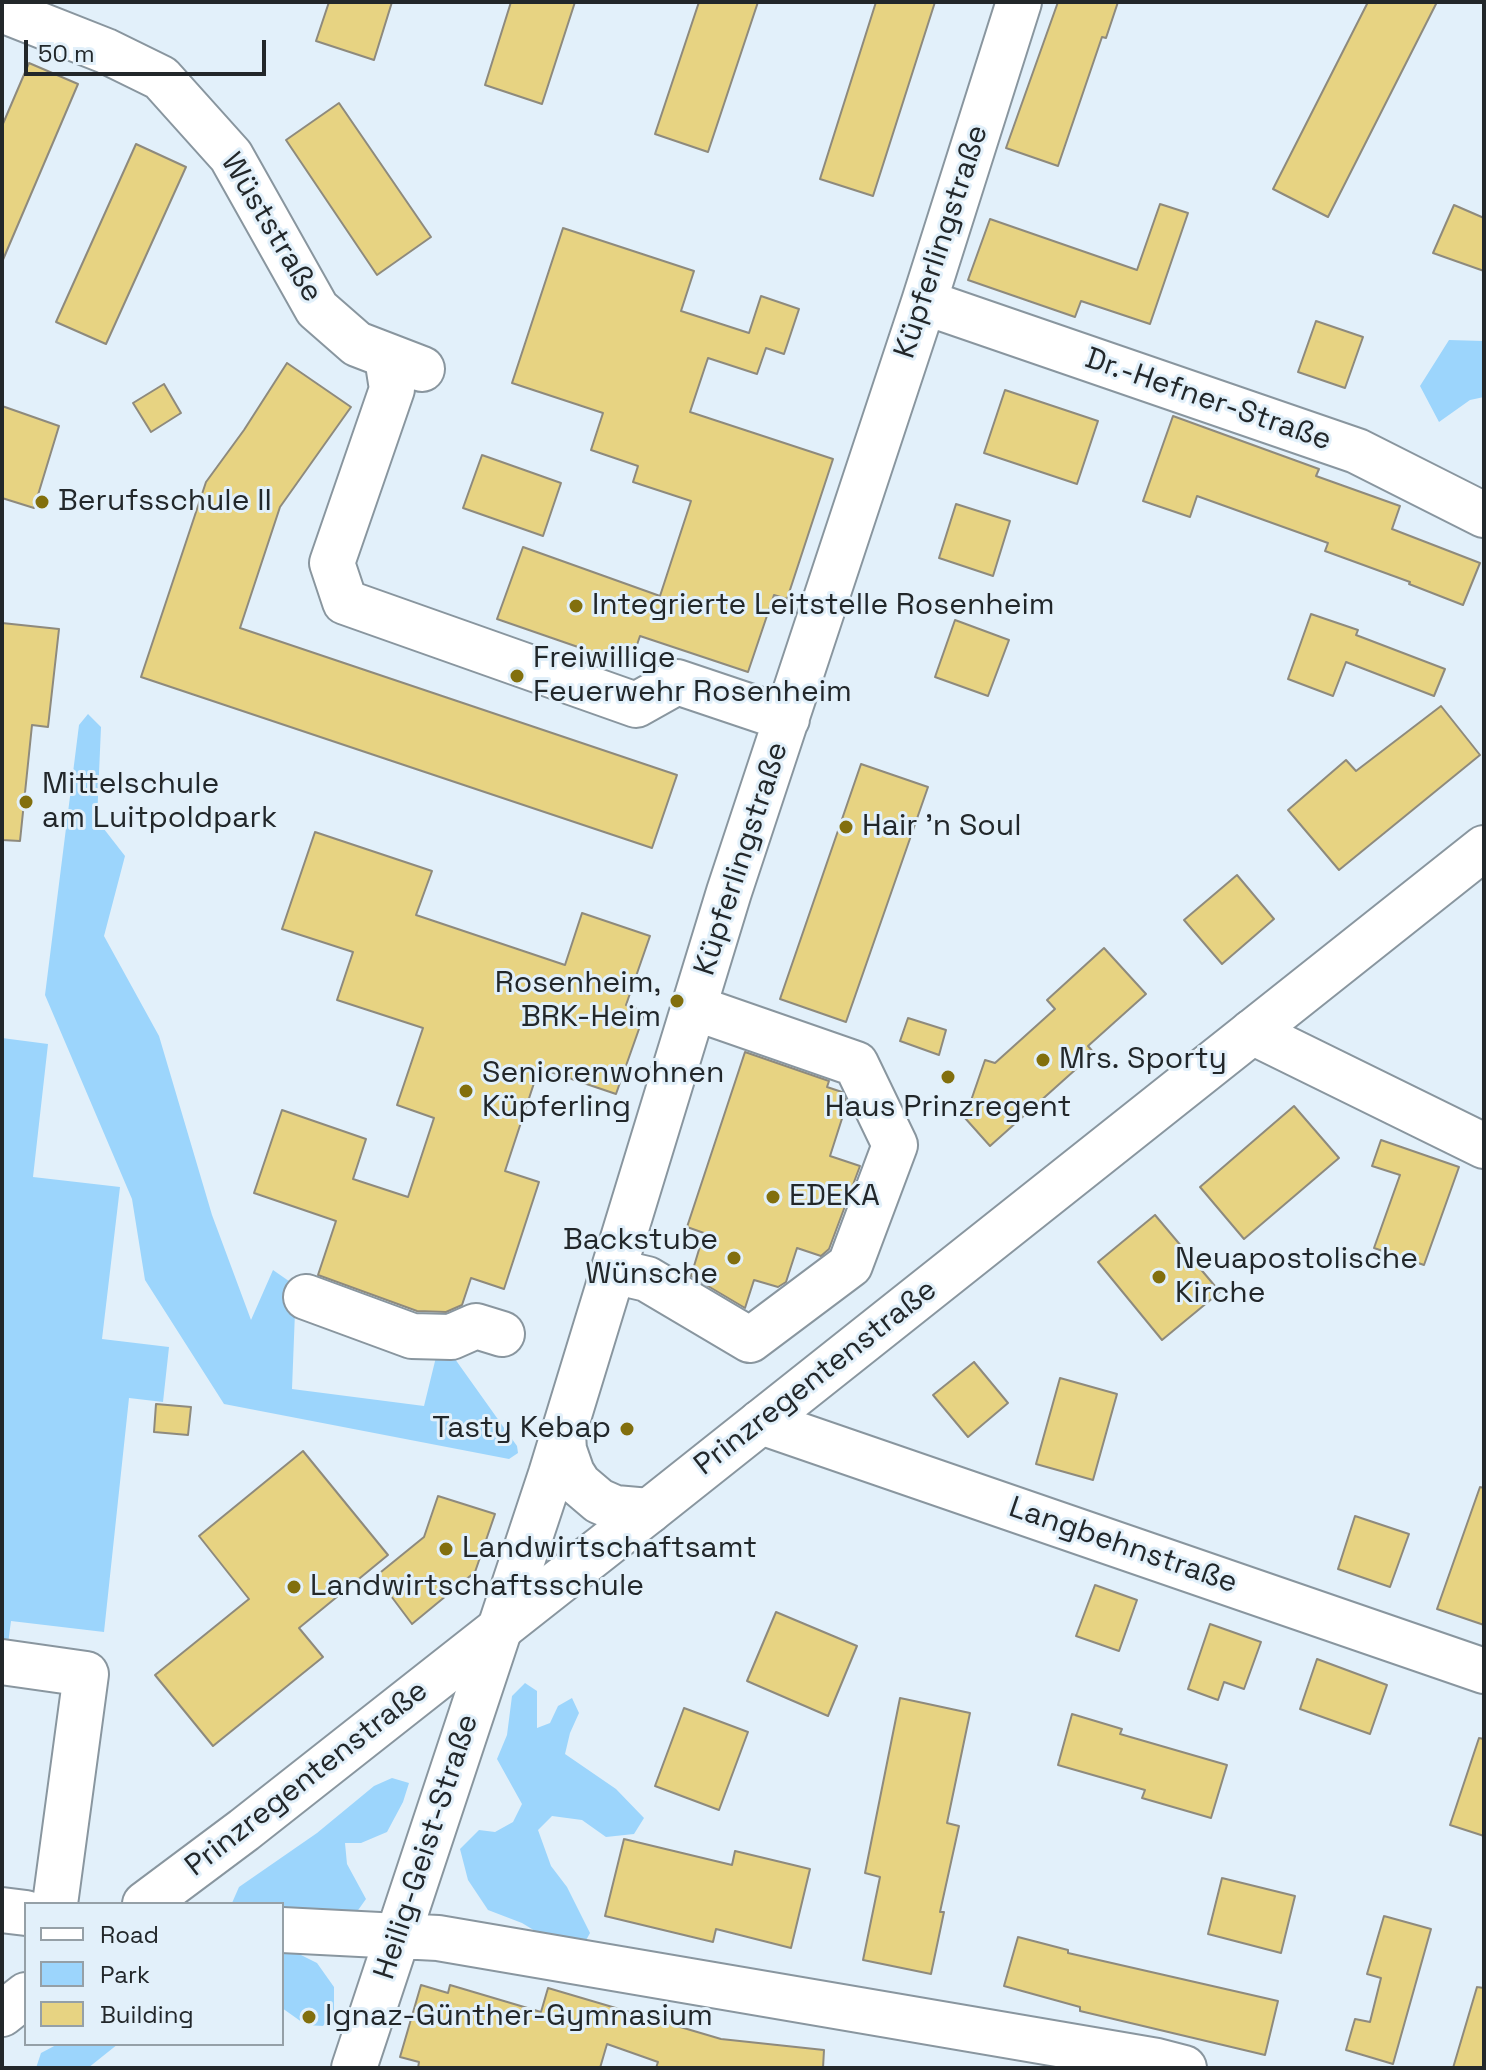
<!DOCTYPE html>
<html>
<head>
<meta charset="utf-8">
<style>
  body { margin:0 }
  #map { position:relative; width:1486px; height:2070px; overflow:hidden; background:#e2f0fa; font-family:"Space Grotesk",sans-serif }
  canvas { display:block }
  .frame { position:absolute; inset:0; border:4px solid #22272a; pointer-events:none }
  .legend { position:absolute; left:24px; top:1902px; width:260px; height:144px; box-sizing:border-box; background:#e2f0fa; border:2px solid #95a0a7; margin:0; padding:10px 14px; list-style:none; font-size:24px; color:#22272a }
  .legend li { display:flex; align-items:center; gap:16px; height:40px }
  .legend b { width:40px; border:2px solid #95a0a7 }
  .scale { position:absolute; left:24px; top:40px; width:242px; height:36px; box-sizing:border-box; border:4px solid #22272a; border-top:0; padding-left:10px; font-size:24px; line-height:28px; white-space:nowrap; color:#22272a; -webkit-text-stroke:6px #e2f0fa; paint-order:stroke }
</style>
</head>
<body>
<div id="map">
<canvas width="1486" height="2070"></canvas>
<div class="frame"></div>
<ul class="legend">
<li><b style="height:10px;background:#fff"></b>Road</li>
<li><b style="height:22px;background:#9cd5fc"></b>Park</li>
<li><b style="height:22px;background:#e7d382"></b>Building</li>
</ul>
<div class="scale">50 m</div>
</div>
<script>
const context = document.querySelector('canvas').getContext('2d');
context.lineJoin = 'round';
function fillPath(path, color) { context.fillStyle = color; context.fill(path, 'evenodd'); }
const poly = rows => new Path2D(rows.map(r => 'M' + r).join(''));
function trace(path, color, width, dash) { context.strokeStyle = color; context.lineWidth = width; context.lineCap = dash ? 'butt' : 'round'; context.setLineDash(dash || []); context.stroke(path); }
function write(font, color, halo, rows, align = 'center') {
  context.font = font + ' "Space Grotesk",sans-serif'; context.lineWidth = 6; context.setLineDash([]); context.textBaseline = 'middle'; context.strokeStyle = halo; context.fillStyle = color; for (const [text, x, y, turn = 0] of rows) {
    context.save(); context.translate(x, y); context.rotate((+turn || 0) * Math.PI / 180); context.textAlign = isNaN(turn) ? turn : align; if (halo) context.strokeText(text, 0, 0); context.fillText(text, 0, 0); context.restore();
  }
}
fillPath(poly([
  [1449,340,1484,341,1484,397,1470,400,1439,422,1420,386],
  [88,714,101,727,97,820,125,856,104,936,159,1036,212,1215,251,1320,273,1270,296,1286,292,1389,424,1406,438,1349,455,1359,517,1446,518,1453,509,1459,224,1404,145,1280,132,1199,45,995,79,725],
  [2,1038,48,1044,33,1177,120,1187,102,1339,169,1347,163,1402,129,1398,104,1632,11,1621,6,1659,2,1659],
  [525,1683,537,1691,537,1728,550,1723,558,1706,572,1698,579,1713,570,1733,565,1754,616,1789,644,1818,634,1834,606,1837,582,1820,552,1816,538,1830,551,1866,567,1887,590,1933,584,1944,560,1946,522,1923,488,1910,468,1880,460,1849,479,1830,495,1832,513,1822,522,1804,497,1759,507,1735,512,1696],
  [392,1778,409,1783,403,1802,387,1832,361,1843,345,1843,347,1864,366,1899,356,1913,282,1909,282,1904,232,1903,239,1887,317,1833,374,1786],
  [289,1949,317,1963,334,1987,334,2011,323,2026,306,2025,282,2008,282,1950],
  [58,2044,118,2044,88,2068,36,2068,41,2053]
]), '#9cd5fc');
const building = poly([
  [329,2,392,2,374,60,316,41,329,2],
  [511,2,575,2,542,104,485,85,511,2],
  [699,2,758,2,708,152,655,134,699,2],
  [876,2,935,2,873,196,820,179,876,2],
  [1058,2,1118,2,1106,38,1102,37,1058,166,1006,148,1058,2],
  [1368,2,1437,2,1328,217,1273,189,1368,2],
  [29,63,78,84,2,262,2,126,29,63],
  [339,103,431,237,377,275,286,140,339,103],
  [136,144,186,167,106,344,56,322,136,144],
  [1160,204,1188,213,1150,324,1081,301,1075,317,968,280,990,219,1137,270,1160,204],
  [1454,205,1484,218,1484,271,1433,253,1454,205],
  [563,228,694,271,681,311,749,333,761,296,799,309,784,354,766,348,757,374,708,358,690,412,833,459,787,599,774,595,748,672,640,636,630,665,497,619,523,547,660,596,691,501,633,482,638,466,591,450,603,413,512,383,563,228],
  [1316,321,1363,337,1345,388,1298,372,1316,321],
  [287,363,351,407,280,507,240,628,677,775,652,848,141,677,206,482,244,430,287,363],
  [164,384,181,413,151,432,133,403,164,384],
  [1005,390,1098,421,1077,484,984,453,1005,390],
  [2,406,59,426,34,508,2,498,2,406],
  [1173,416,1319,469,1316,476,1400,506,1392,529,1480,563,1463,605,1409,584,1410,582,1325,551,1328,543,1197,496,1190,517,1143,501,1173,416],
  [482,455,561,483,543,536,463,508,482,455],
  [956,504,1010,521,993,576,939,558,956,504],
  [1311,614,1358,630,1356,635,1445,669,1434,696,1346,662,1333,696,1288,679,1311,614],
  [955,620,1009,640,988,696,935,677,955,620],
  [2,623,59,629,48,727,32,725,20,841,2,840,2,623],
  [1441,706,1480,755,1339,870,1288,810,1346,760,1356,771,1441,706],
  [861,764,928,787,846,1022,780,999,861,764],
  [315,832,432,871,416,915,565,965,582,913,650,936,626,1005,645,1012,616,1094,539,1068,505,1171,539,1182,504,1289,471,1278,462,1305,446,1312,417,1311,318,1275,336,1221,254,1193,282,1110,366,1139,353,1179,408,1197,434,1118,397,1105,423,1028,337,1000,353,952,282,929,315,832],
  [1237,875,1274,919,1222,964,1184,920,1237,875],
  [1104,948,1146,994,1088,1046,1094,1053,990,1146,965,1118,985,1060,995,1063,1055,1009,1047,1000,1104,948],
  [908,1018,946,1030,939,1055,900,1041,908,1018],
  [745,1052,829,1081,827,1087,842,1092,847,1103,830,1156,860,1166,829,1249,821,1256,797,1248,786,1282,778,1287,754,1280,745,1308,691,1276,704,1233,687,1227,745,1052],
  [1294,1106,1339,1158,1244,1239,1200,1187,1294,1106],
  [1381,1140,1459,1167,1424,1265,1374,1248,1400,1175,1372,1166,1381,1140],
  [1155,1215,1220,1292,1162,1340,1098,1262,1155,1215],
  [974,1362,1008,1403,968,1437,933,1395,974,1362],
  [1060,1378,1117,1394,1093,1480,1036,1464,1060,1378],
  [156,1404,191,1407,188,1435,154,1432,156,1404],
  [303,1451,388,1555,299,1628,323,1657,213,1746,155,1675,249,1599,199,1536,303,1451],
  [1480,1487,1484,1488,1484,1625,1437,1609,1480,1487],
  [438,1496,495,1514,475,1572,412,1624,376,1576,424,1537,438,1496],
  [1355,1516,1409,1534,1390,1587,1338,1569,1355,1516],
  [1095,1585,1137,1600,1119,1651,1076,1636,1095,1585],
  [776,1612,857,1646,828,1716,747,1681,776,1612],
  [1210,1624,1261,1642,1244,1689,1224,1682,1218,1700,1188,1689,1210,1624],
  [1317,1659,1387,1685,1370,1734,1300,1709,1317,1659],
  [900,1698,970,1713,947,1823,959,1826,940,1912,944,1912,931,1974,863,1960,880,1877,865,1873,900,1698],
  [684,1708,748,1732,719,1810,655,1786,684,1708],
  [1072,1714,1122,1729,1120,1734,1227,1765,1211,1818,1142,1798,1145,1790,1058,1765,1072,1714],
  [1479,1738,1484,1739,1484,1836,1450,1825,1479,1738],
  [624,1839,732,1865,735,1851,810,1869,791,1948,716,1929,713,1942,605,1916,624,1839],
  [1222,1878,1295,1896,1281,1953,1208,1934,1222,1878],
  [1384,1916,1431,1929,1393,2064,1346,2050,1355,2019,1370,2022,1381,1978,1367,1974,1384,1916],
  [1018,1937,1068,1950,1068,1953,1278,2001,1265,2055,1080,2011,1080,2007,1004,1986,1018,1937],
  [421,1985,448,1993,450,1985,541,2012,548,1988,721,2039,824,2050,823,2068,656,2068,658,2062,607,2044,600,2068,418,2068,419,2062,400,2057,421,1985],
  [1477,1987,1484,1988,1484,2068,1453,2068,1477,1987]
]);
fillPath(building, '#e7d382');
trace(building, '#8e8a7d', 2);
const minor = poly([
  [2,10,106,51,161,78,231,156,317,309,357,344,422,369],
  [924,302,1357,451,1484,515],
  [387,357,392,389,332,563,345,602,636,705,677,682,787,719],
  [1252,1032,1484,1146],
  [613,1271,647,1279,750,1340,850,1265,895,1145,856,1064,695,1008],
  [306,1297,412,1336,451,1337,476,1326,502,1334],
  [761,1422,1484,1671],
  [563,1434,564,1450,572,1473,579,1484,599,1501,615,1508,649,1511],
  [2,1662,86,1674,55,1904],
  [2,1910,26,1913],
  [282,1930,438,1938,1157,2061,1184,2068],
  [354,2068,551,1474,729,892,924,302,1019,2]
]);
const major = poly([
  [145,1904,244,1830,649,1511,1484,848],
  [2,2014,26,1995]
]);
trace(minor, '#89969f', 48);
trace(major, '#89969f', 48);
trace(minor, '#fff', 44);
trace(major, '#fff', 44);
for (const [x, y, r, color] of [
  [42,502,8,"#826f0d"],
  [576,606,8,"#826f0d"],
  [517,676,8,"#826f0d"],
  [26,802,8,"#826f0d"],
  [846,827,8,"#826f0d"],
  [677,1001,8,"#826f0d"],
  [1043,1060,8,"#826f0d"],
  [948,1077,8,"#826f0d"],
  [466,1091,8,"#826f0d"],
  [773,1197,8,"#826f0d"],
  [734,1258,8,"#826f0d"],
  [1159,1277,8,"#826f0d"],
  [627,1429,8,"#826f0d"],
  [446,1549,8,"#826f0d"],
  [294,1587,8,"#826f0d"],
  [309,2017,8,"#826f0d"]
]) { const dot = new Path2D(); dot.arc(x, y, r, 0, 2 * Math.PI); context.fillStyle = color; context.fill(dot); trace(dot, '#e2f0fa', 3); }
write('30px', '#22272a', '#e2f0fa', [
  ["Wüststraße",271,228,59],
  ["Küpferlingstraße",942,242,-72],
  ["Dr.-Hefner-Straße",1208,400,19],
  ["Küpferlingstraße",742,859,-72],
  ["Prinzregentenstraße",816,1378,-38],
  ["Langbehnstraße",1123,1546,19],
  ["Prinzregentenstraße",307,1779,-38],
  ["Heilig-Geist-Straße",427,1847,-72]
]);
write('30px', '#22272a', '#e2f0fa', [
  ["Berufsschule II",58,502],
  ["Integrierte Leitstelle Rosenheim",592,606],
  ["Freiwillige",533,659],
  ["Feuerwehr Rosenheim",533,693],
  ["Mittelschule",42,785],
  ["am Luitpoldpark",42,819],
  ["Hair 'n Soul",862,827],
  ["Rosenheim,",661,984,"right"],
  ["BRK-Heim",661,1018,"right"],
  ["Mrs. Sporty",1059,1060],
  ["Seniorenwohnen",482,1074],
  ["Küpferling",482,1108],
  ["Haus Prinzregent",948,1108,"center"],
  ["EDEKA",789,1197],
  ["Backstube",718,1241,"right"],
  ["Wünsche",718,1275,"right"],
  ["Neuapostolische",1175,1260],
  ["Kirche",1175,1294],
  ["Tasty Kebap",611,1429,"right"],
  ["Landwirtschaftsamt",462,1549],
  ["Landwirtschaftsschule",310,1587],
  ["Ignaz-Günther-Gymnasium",325,2017]
], 'left');
</script>
</body>
</html>
